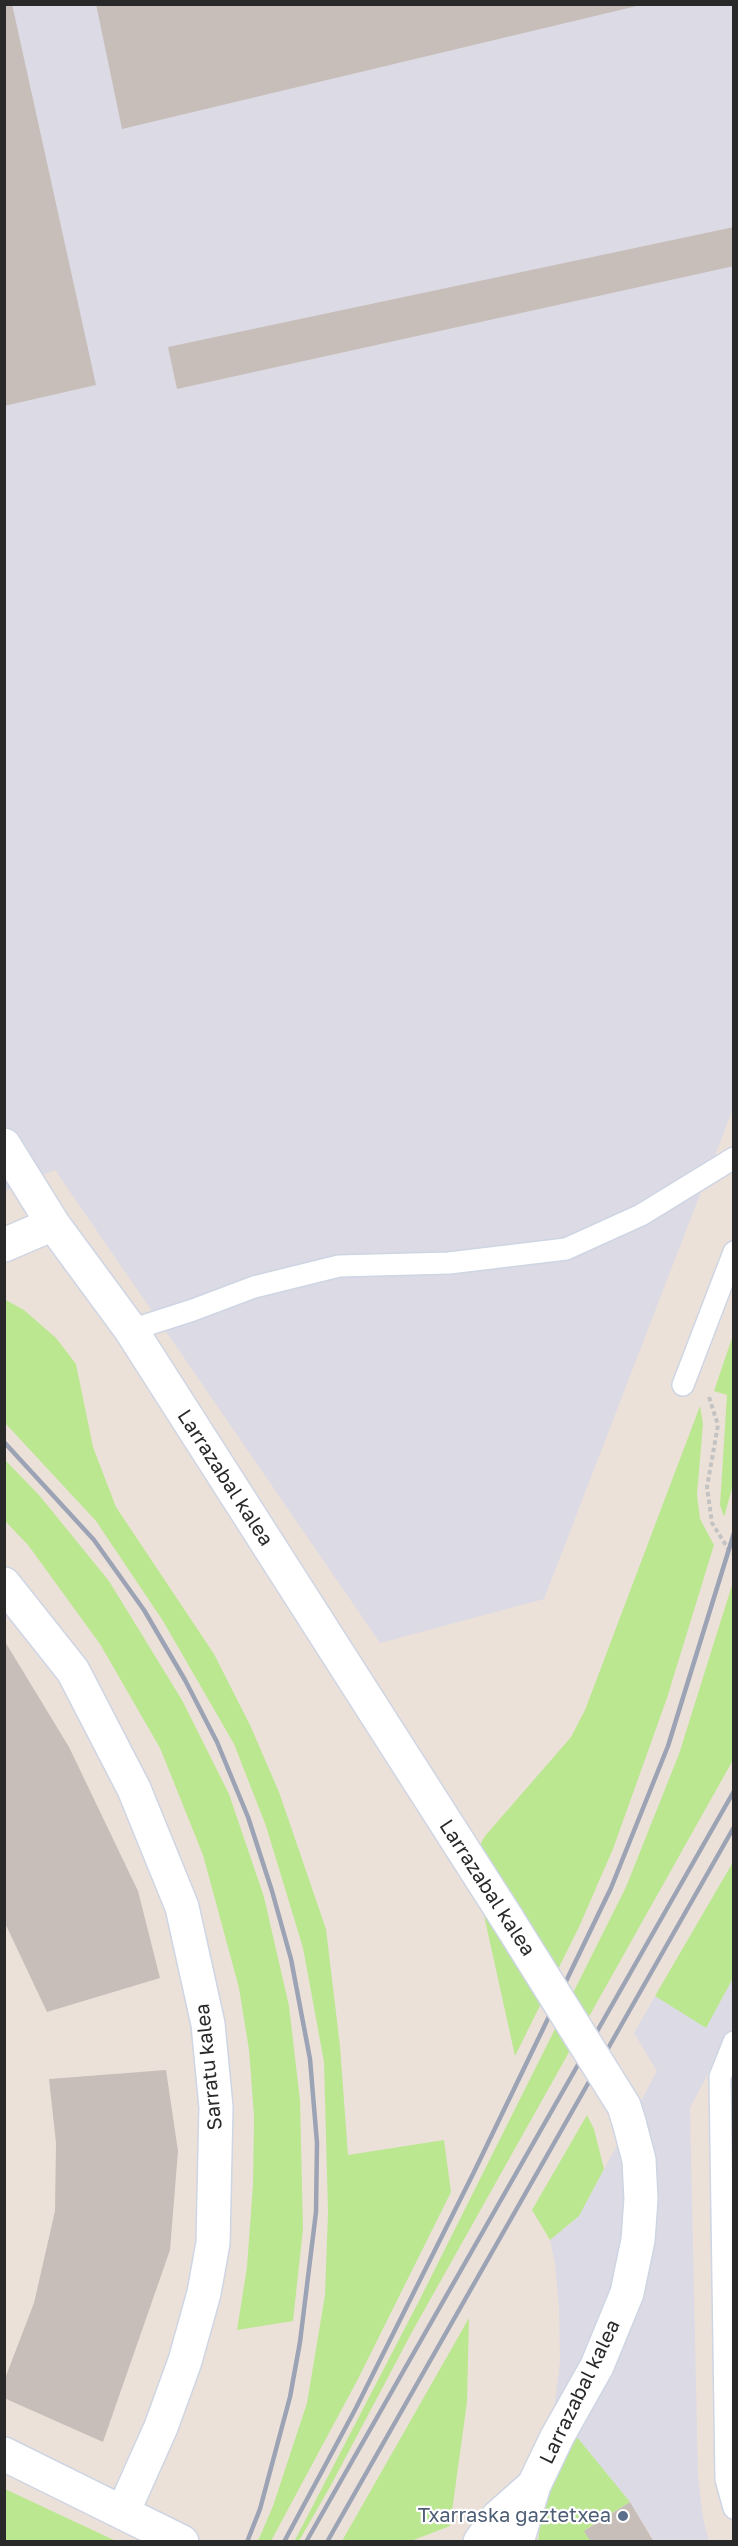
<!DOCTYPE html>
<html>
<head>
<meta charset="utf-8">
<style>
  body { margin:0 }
  #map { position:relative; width:738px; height:2546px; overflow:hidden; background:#ece1d9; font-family:"Golos Text",sans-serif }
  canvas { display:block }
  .frame { position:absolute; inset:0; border:6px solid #292929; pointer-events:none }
</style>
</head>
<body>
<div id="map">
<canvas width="738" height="2546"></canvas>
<div class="frame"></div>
</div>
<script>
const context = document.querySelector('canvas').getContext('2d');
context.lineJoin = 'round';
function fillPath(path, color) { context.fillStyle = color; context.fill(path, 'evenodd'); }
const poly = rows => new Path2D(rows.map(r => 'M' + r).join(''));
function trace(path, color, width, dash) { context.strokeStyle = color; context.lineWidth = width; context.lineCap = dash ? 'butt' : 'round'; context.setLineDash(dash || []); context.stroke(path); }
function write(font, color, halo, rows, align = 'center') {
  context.font = font + ' "Golos Text",sans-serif'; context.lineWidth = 4.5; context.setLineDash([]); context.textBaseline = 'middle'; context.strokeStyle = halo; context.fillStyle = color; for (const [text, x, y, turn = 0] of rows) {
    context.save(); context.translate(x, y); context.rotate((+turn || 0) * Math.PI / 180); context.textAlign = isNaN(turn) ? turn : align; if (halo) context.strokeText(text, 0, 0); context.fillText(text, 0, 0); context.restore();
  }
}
fillPath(poly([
  [5,5,733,5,733,1109,544,1599,380,1643,55,1170,5,1191],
  [733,1978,733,2026,690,2108,698,2476,703,2518,709,2541,654,2541,630,2502,554,2409,560,2362,559,2308,555,2264,550,2240,579,2216,657,2071,634,2033,655,1996,706,2027]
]), '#dcdae4');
fillPath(poly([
  [4,1299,24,1310,56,1338,76,1364,93,1447,116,1507,214,1654,250,1725,279,1792,326,1929,340,2046,348,2155,444,2140,451,2192,358,2379,271,2541,258,2541,273,2506,307,2403,325,2295,328,2212,324,2062,303,1948,266,1826,234,1744,163,1621,96,1521,5,1423],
  [733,1335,733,1485,724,1517,720,1505,727,1395,714,1391],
  [700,1406,703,1424,697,1494,700,1519,714,1545,667,1698,613,1849,579,1927,515,2056,474,1870,475,1853,485,1836,571,1737,585,1710],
  [5,1460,39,1495,109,1581,182,1700,229,1794,264,1897,289,2006,300,2100,303,2229,293,2321,237,2330,247,2267,253,2184,254,2116,249,2050,239,1988,203,1855,160,1748,100,1644,28,1545,5,1521],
  [733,1582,733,1760,412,2332,331,2485,299,2541,294,2542,421,2297,626,1887,679,1754],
  [733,1862,733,1978,706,2028,655,1996],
  [587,2115,594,2129,604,2169,579,2216,550,2240,532,2210],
  [469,2318,467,2402,450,2526,411,2541,342,2541],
  [554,2409,630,2502,585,2530,591,2541,538,2542],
  [4,2489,5,2489,116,2541,5,2541]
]), '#bbe791');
fillPath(poly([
  [4,4,12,4,96,385,4,406],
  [96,4,641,4,641,5,122,129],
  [734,227,734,266,177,389,168,347],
  [4,1640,69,1747,138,1891,160,1978,47,2012,4,1921],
  [166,2070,178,2151,170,2250,103,2442,4,2398,4,2381,34,2303,55,2211,56,2143,49,2079],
  [630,2502,654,2542,591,2542,584,2531]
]), '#c7beb9');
const service = poly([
  [131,1330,193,1310,254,1287,339,1266,449,1263,566,1249,641,1215,734,1158],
  [683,1385,734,1252],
  [734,2042,720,2077,726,2479,734,2508]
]);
const minor = poly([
  [4,1145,53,1224,131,1330,508,1920],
  [4,1245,53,1224],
  [4,1584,73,1671,134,1789,182,1907,208,2024,216,2107,213,2243,204,2293,185,2361,161,2427,123,2512],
  [4,2454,182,2542],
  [480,2542,498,2517,533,2486],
  [517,2542,534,2485,557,2437,597,2366,627,2293,638,2240,641,2199,639,2160,629,2122]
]);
trace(service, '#ced5e3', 24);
trace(minor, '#ced5e3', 36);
trace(poly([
  [709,1397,718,1425,707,1487,712,1523,729,1550,734,1554]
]), '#c3c3c3', 4, [4.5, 3]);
trace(service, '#fff', 21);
trace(minor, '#fff', 33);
trace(poly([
  [4,1442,94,1540,144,1610,185,1680,217,1742,248,1817,272,1891,291,1959,310,2059,317,2143,316,2212,300,2342,290,2397,260,2509,247,2542],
  [284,2542,356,2408,474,2172,611,1888,668,1746,734,1533],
  [306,2542,734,1791],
  [327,2542,734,1827]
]), '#9ca3b5', 4.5);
const minorBridge = poly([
  [508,1920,624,2106,629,2122]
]);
trace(minorBridge, '#ced5e3', 36, []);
trace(minorBridge, '#fff', 33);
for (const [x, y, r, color] of [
  [623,2516,6,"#5c6f8a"]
]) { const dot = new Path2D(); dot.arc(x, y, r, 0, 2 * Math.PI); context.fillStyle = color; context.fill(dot); trace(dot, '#fff', 2); }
write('20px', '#292929', '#fff', [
  ["Larrazabal kalea",225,1478,57],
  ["Larrazabal kalea",487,1888,57],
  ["Sarratu kalea",209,2067,-96],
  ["Larrazabal kalea",580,2392,-64]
]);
write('20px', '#4e5e75', '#fff', [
  ["Txarraska gaztetxea",611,2516]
], 'right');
</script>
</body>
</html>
